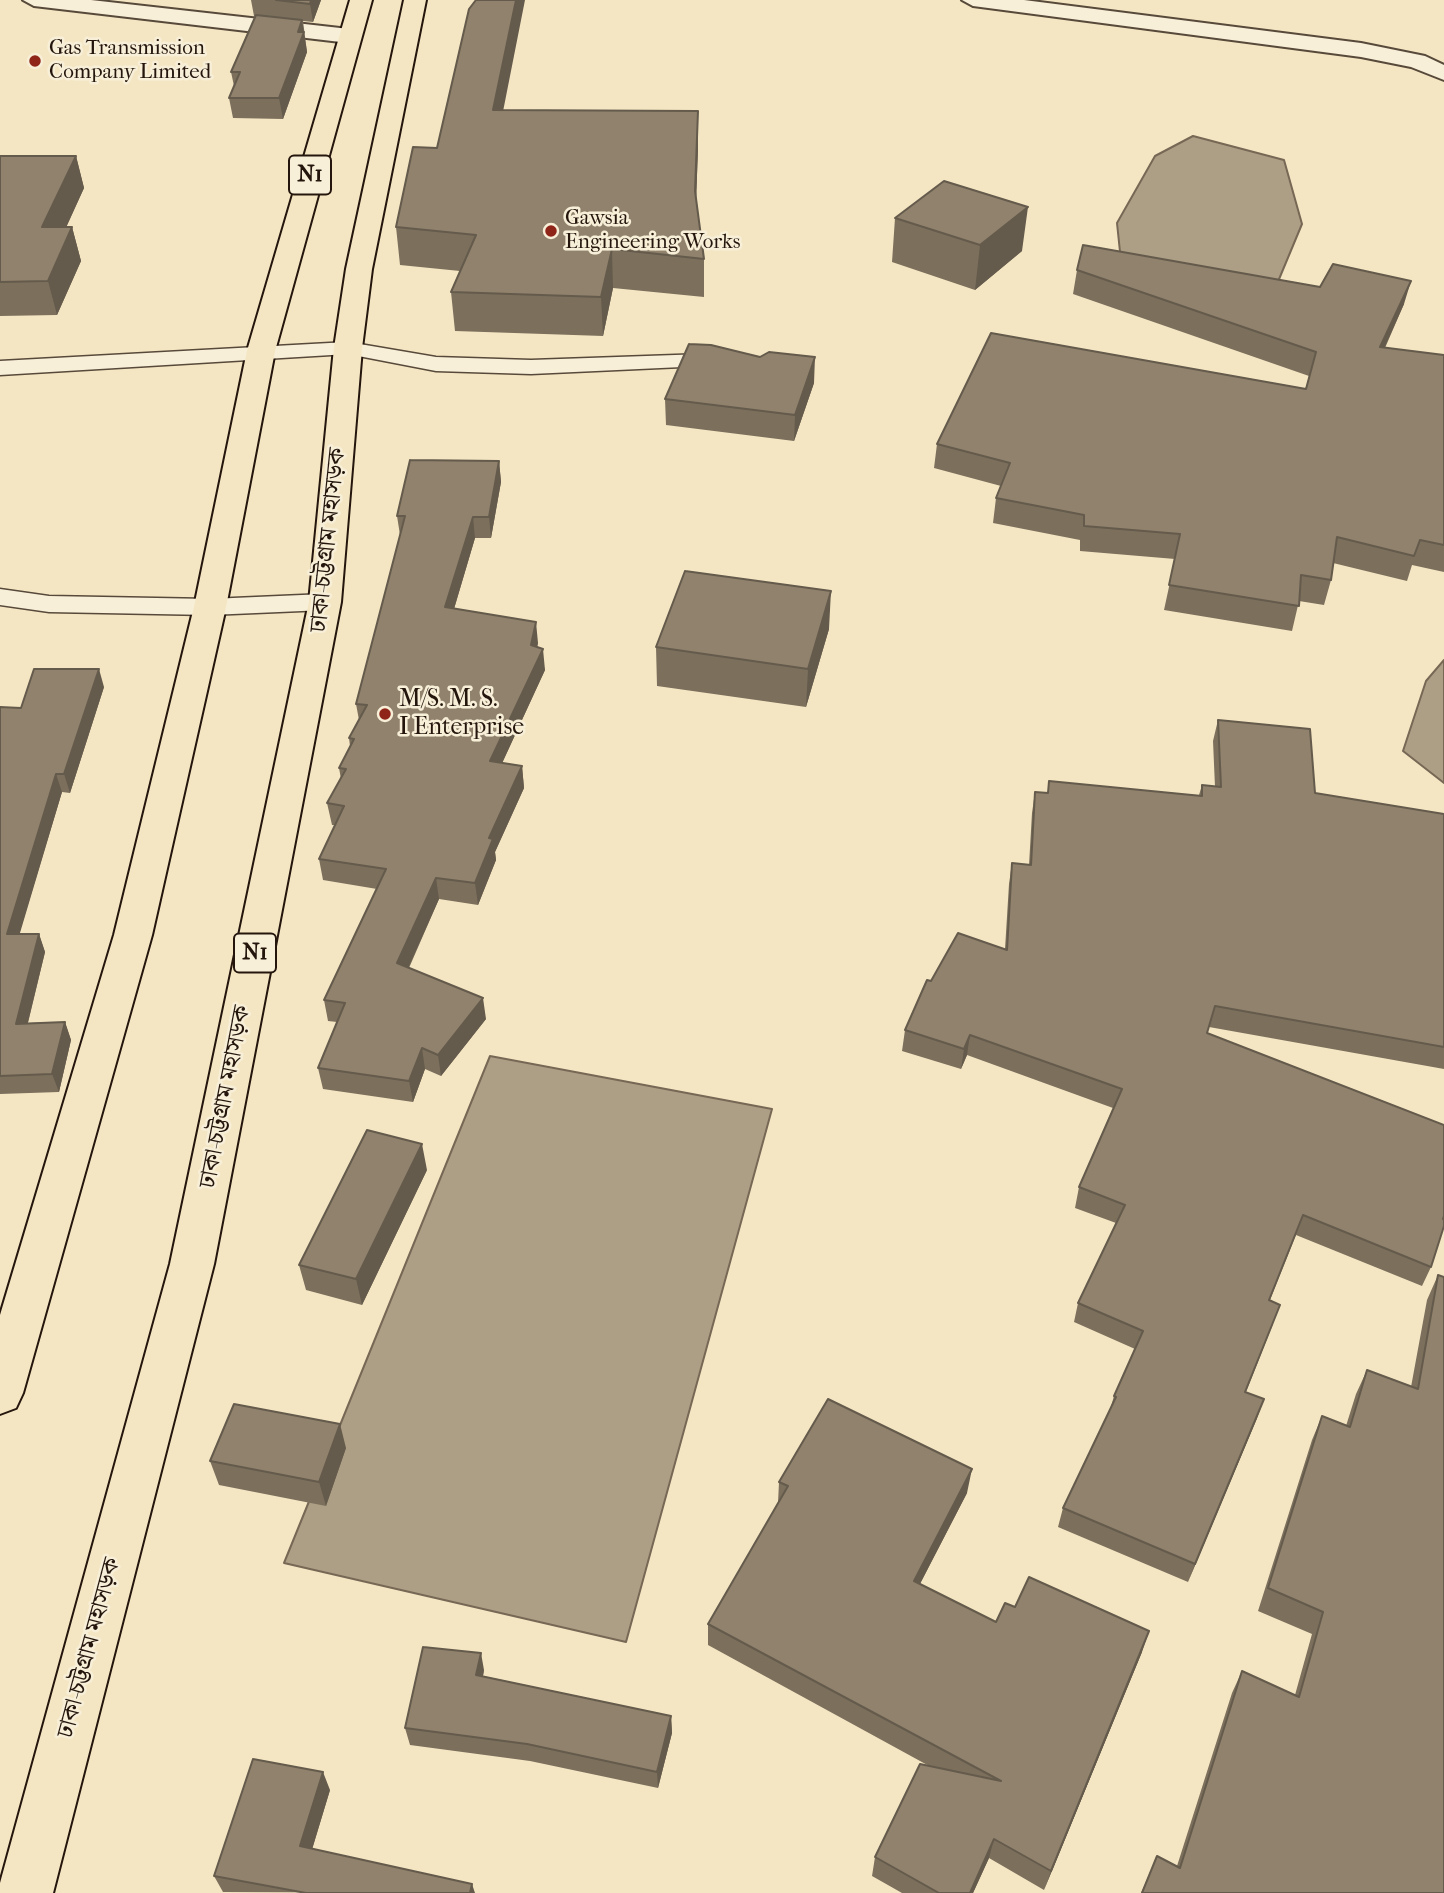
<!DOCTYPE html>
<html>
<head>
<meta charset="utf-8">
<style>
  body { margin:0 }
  canvas { display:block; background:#f4e6c3 }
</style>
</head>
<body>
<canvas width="1444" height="1893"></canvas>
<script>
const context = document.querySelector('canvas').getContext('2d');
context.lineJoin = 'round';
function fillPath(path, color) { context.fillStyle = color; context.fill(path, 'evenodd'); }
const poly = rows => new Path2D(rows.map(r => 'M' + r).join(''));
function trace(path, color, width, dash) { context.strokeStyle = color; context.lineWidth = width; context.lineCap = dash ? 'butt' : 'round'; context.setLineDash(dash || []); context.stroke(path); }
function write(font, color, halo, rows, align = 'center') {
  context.font = font + ' "IM FELL French Canon","Noto Serif Bengali",serif'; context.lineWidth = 5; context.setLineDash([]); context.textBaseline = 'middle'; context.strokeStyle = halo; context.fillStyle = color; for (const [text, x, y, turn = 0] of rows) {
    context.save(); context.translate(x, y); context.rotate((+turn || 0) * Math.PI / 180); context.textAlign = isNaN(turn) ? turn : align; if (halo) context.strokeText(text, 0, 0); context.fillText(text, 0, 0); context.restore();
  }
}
const water = poly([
  [1193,136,1284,160,1302,224,1272,296,1122,271,1117,223,1155,156,1193,136],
  [1444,660,1444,783,1403,751,1426,681,1444,660],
  [490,1056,772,1109,626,1642,284,1563,490,1056]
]);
fillPath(water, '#ad9f85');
trace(water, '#766855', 2);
const lane = poly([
  [348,342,436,357,531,360,704,354,729,359,732,364,721,371,704,366,531,374,436,371,348,354,0,375,0,361,348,342],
  [0,589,49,596,210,599,325,594,334,597,337,602,334,607,325,610,210,615,49,612,0,605,0,589]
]);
const street = poly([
  [23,0,91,0,349,29,360,36,349,43,34,6,23,0],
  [962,0,1024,0,1361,43,1425,56,1444,65,1444,80,1411,67,1361,57,973,6,962,0]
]);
const highway = poly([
  [350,0,372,0,275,351,226,607,152,935,23,1393,16,1408,0,1414,0,1315,114,935,194,607,247,351,350,0],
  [404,0,426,0,372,269,362,348,341,602,214,1264,53,1893,0,1893,0,1883,170,1264,309,602,334,348,346,269,404,0]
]);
trace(lane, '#584a3a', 3);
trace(street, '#584a3a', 4);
trace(highway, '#24160d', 4);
fillPath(lane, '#f8efd8');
fillPath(street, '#f8efd8');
fillPath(highway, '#f4e6c3');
fillPath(poly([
  [251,0,321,0,313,22,303,21,307,52,283,119,233,118,229,98,234,86,231,72,256,16,254,16],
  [503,110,698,148,696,202,704,259,704,297,613,288,603,336,455,331,451,292,460,271,400,265,396,227,437,148],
  [0,156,76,156,84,188,66,227,72,227,81,261,57,315,0,316],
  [895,218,1022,251,975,290,892,262],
  [1077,270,1404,304,1385,348,1444,355,1444,572,1412,565,1407,581,1333,563,1331,580,1324,605,1299,601,1292,631,1164,610,1175,559,1080,551,1080,540,993,523,996,498,1001,486,934,468,937,444,1306,389,1309,376,1073,294],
  [814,383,794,441,666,425,665,399],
  [499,461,501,482,491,538,475,538,454,609,538,643,537,647,545,670,502,763,522,766,524,788,495,852,496,860,478,905,439,899,409,968,486,1019,441,1076,425,1069,413,1102,323,1089,318,1068,337,1022,328,1021,324,1000,377,889,323,880,319,859,335,825,332,825,327,803,341,779,339,768,350,746,349,738,359,720,356,704,400,535,397,516],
  [829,629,806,707,657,686,656,647],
  [104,687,70,793,62,792,19,934,39,934,45,952,28,1023,65,1022,71,1040,59,1092,0,1094,0,707,21,708],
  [1218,720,1315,793,1444,814,1444,1069,1209,1027,1207,1033,1431,1267,1422,1286,1296,1235,1270,1300,1273,1324,1246,1392,1257,1418,1188,1582,1058,1527,1063,1508,1110,1410,1114,1396,1135,1349,1074,1322,1078,1303,1116,1223,1075,1208,1079,1187,1113,1108,967,1055,961,1069,902,1051,905,1030,931,981,1005,949,1009,884,1012,863,1029,865,1032,813,1035,792,1047,793,1199,795,1202,785,1215,787,1213,741],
  [427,1170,362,1305,306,1290,299,1265],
  [1438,1275,1444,1893,1141,1893,1157,1856,1177,1866,1232,1693,1242,1671,1295,1695,1312,1634,1258,1611,1312,1440,1322,1416,1346,1426,1356,1394,1367,1370,1411,1387,1427,1300],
  [346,1448,326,1506,219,1485,210,1461],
  [779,1482,967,1493,920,1584,996,1622,1015,1607,1142,1652,1044,1890,989,1858,973,1893,902,1893,872,1876,875,1857,931,1767,708,1645,708,1624,778,1503],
  [484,1670,483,1676,671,1716,672,1733,658,1788,530,1761,410,1745,405,1728],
  [330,1790,312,1849,475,1893,223,1892,214,1876]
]), '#7c705d');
fillPath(poly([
  [311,0,321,0,313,22,310,4],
  [516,0,525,0,496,147,493,110],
  [302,20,307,52,283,119,279,98,298,32],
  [698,111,698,148,695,229,695,191],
  [76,156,84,188,51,261,42,227],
  [1028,207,1022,251,975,290,980,245],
  [72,227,81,261,57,315,48,281],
  [612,249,613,288,603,336,601,297],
  [1411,281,1404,304,1374,371,1380,347],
  [815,357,814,383,794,441,795,415],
  [499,461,501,482,491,538,489,517],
  [473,517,475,538,448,629,445,607],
  [831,591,829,629,806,707,808,669],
  [536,622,538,643,533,666,531,645],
  [543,649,545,670,493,783,490,761],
  [99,669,104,687,70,793,64,774],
  [522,766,524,788,495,852,496,860,478,905,475,883,489,838],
  [56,774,62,792,14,953,7,934],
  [436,878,439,899,401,984,397,963],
  [39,934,45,952,23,1042,16,1024],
  [483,998,486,1019,441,1076,438,1055],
  [65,1022,71,1040,59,1092,52,1074],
  [970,1035,967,1055,961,1069,964,1049],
  [422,1048,425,1069,413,1102,409,1081],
  [422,1144,427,1170,362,1305,356,1279],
  [1264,1399,1257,1418,1188,1582,1195,1564],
  [340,1424,346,1448,326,1506,319,1482],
  [972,1469,967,1493,910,1603,914,1581],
  [1149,1631,1142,1652,1044,1890,1051,1871],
  [481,1653,484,1670,480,1692,476,1675],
  [671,1716,672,1733,658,1788,657,1772],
  [323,1772,330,1790,308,1863,300,1846],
  [994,1839,989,1858,973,1893,970,1893],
  [472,1884,475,1893,470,1893]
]), '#655b4c');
const building = poly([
  [276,0,311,0,310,4,276,0],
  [476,0,516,0,493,110,698,111,695,191,704,259,612,249,601,297,451,292,476,235,396,227,413,147,437,148,469,9,476,0],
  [256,15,302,20,298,32,304,32,279,98,229,98,240,72,231,72,256,15],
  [0,156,76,156,42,227,72,227,48,281,0,282,0,156],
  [944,181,1028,207,980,245,895,218,944,181],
  [1083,245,1320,287,1333,264,1411,281,1380,347,1444,355,1444,545,1420,540,1414,556,1337,537,1331,580,1301,575,1299,606,1169,585,1180,534,1084,526,1084,515,996,498,1010,463,937,444,991,333,1306,389,1316,352,1077,270,1083,245],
  [689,344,711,345,760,357,769,352,815,357,795,415,665,399,689,344],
  [410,460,499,461,489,517,473,517,445,607,536,622,531,645,543,649,490,761,522,766,489,838,493,839,475,883,436,878,397,963,483,998,438,1055,422,1048,409,1081,318,1068,345,1003,324,1000,386,869,319,859,344,806,327,803,346,769,339,768,354,739,349,738,367,705,356,704,405,516,397,516,410,460],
  [685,571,831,591,808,669,656,647,685,571],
  [34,669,99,669,64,774,56,774,7,934,39,934,16,1024,65,1022,52,1074,0,1076,0,707,21,708,34,669],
  [1218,720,1310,729,1315,793,1444,814,1444,1047,1215,1006,1207,1033,1444,1125,1444,1216,1443,1219,1444,1219,1444,1226,1431,1267,1303,1215,1269,1300,1280,1305,1245,1392,1264,1399,1195,1564,1063,1508,1116,1397,1114,1396,1143,1331,1078,1303,1125,1205,1079,1187,1122,1089,970,1035,964,1049,905,1030,927,980,931,981,958,933,1007,950,1012,863,1031,865,1035,792,1048,793,1049,781,1202,796,1202,785,1221,787,1218,720],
  [367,1130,422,1144,356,1279,299,1265,367,1130],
  [1438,1275,1444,1277,1444,1893,1142,1893,1157,1856,1180,1868,1242,1671,1299,1697,1323,1612,1268,1588,1322,1416,1350,1427,1367,1370,1418,1389,1438,1275],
  [828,1399,972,1469,914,1581,996,1622,1005,1603,1015,1607,1029,1577,1149,1631,1051,1871,994,1839,970,1893,939,1893,875,1857,920,1764,1001,1781,708,1624,788,1486,779,1482,828,1399],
  [234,1404,340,1424,319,1482,210,1461,234,1404],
  [423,1647,481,1653,476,1675,671,1716,657,1772,527,1744,405,1728,423,1647],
  [253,1759,323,1772,300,1846,472,1884,470,1893,306,1893,214,1876,253,1759]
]);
fillPath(building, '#90826c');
trace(building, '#655b4c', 2);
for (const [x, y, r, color] of [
  [35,61,7,"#8f2418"],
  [551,231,7,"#8f2418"],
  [385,714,7,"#8f2418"]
]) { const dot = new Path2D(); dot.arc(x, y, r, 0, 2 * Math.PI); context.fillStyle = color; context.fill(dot); trace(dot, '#f8efd8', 2.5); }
write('21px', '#24160d', '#f8efd8', [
  ["Gas Transmission",49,49],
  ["Company Limited",49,73],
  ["Gawsia",565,219],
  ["Engineering Works",565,243]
], 'left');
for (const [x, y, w] of [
  [310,175,42],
  [255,953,42]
]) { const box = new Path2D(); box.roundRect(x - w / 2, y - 19.5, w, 39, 5); context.fillStyle = '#f8efd8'; context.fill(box); trace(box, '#24160d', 2); }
write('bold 23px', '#24160d', null, [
  ["N1",310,175],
  ["N1",255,953]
]);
write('24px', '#24160d', '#f8efd8', [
  ["ঢাকা-চট্টগ্রাম মহাসড়ক",329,540,-84],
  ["ঢাকা-চট্টগ্রাম মহাসড়ক",226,1097,-79],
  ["ঢাকা-চট্টগ্রাম মহাসড়ক",90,1648,-75]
]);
write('24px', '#24160d', '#f8efd8', [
  ["M/S. M. S.",399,700],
  ["I Enterprise",399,728]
], 'left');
</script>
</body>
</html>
